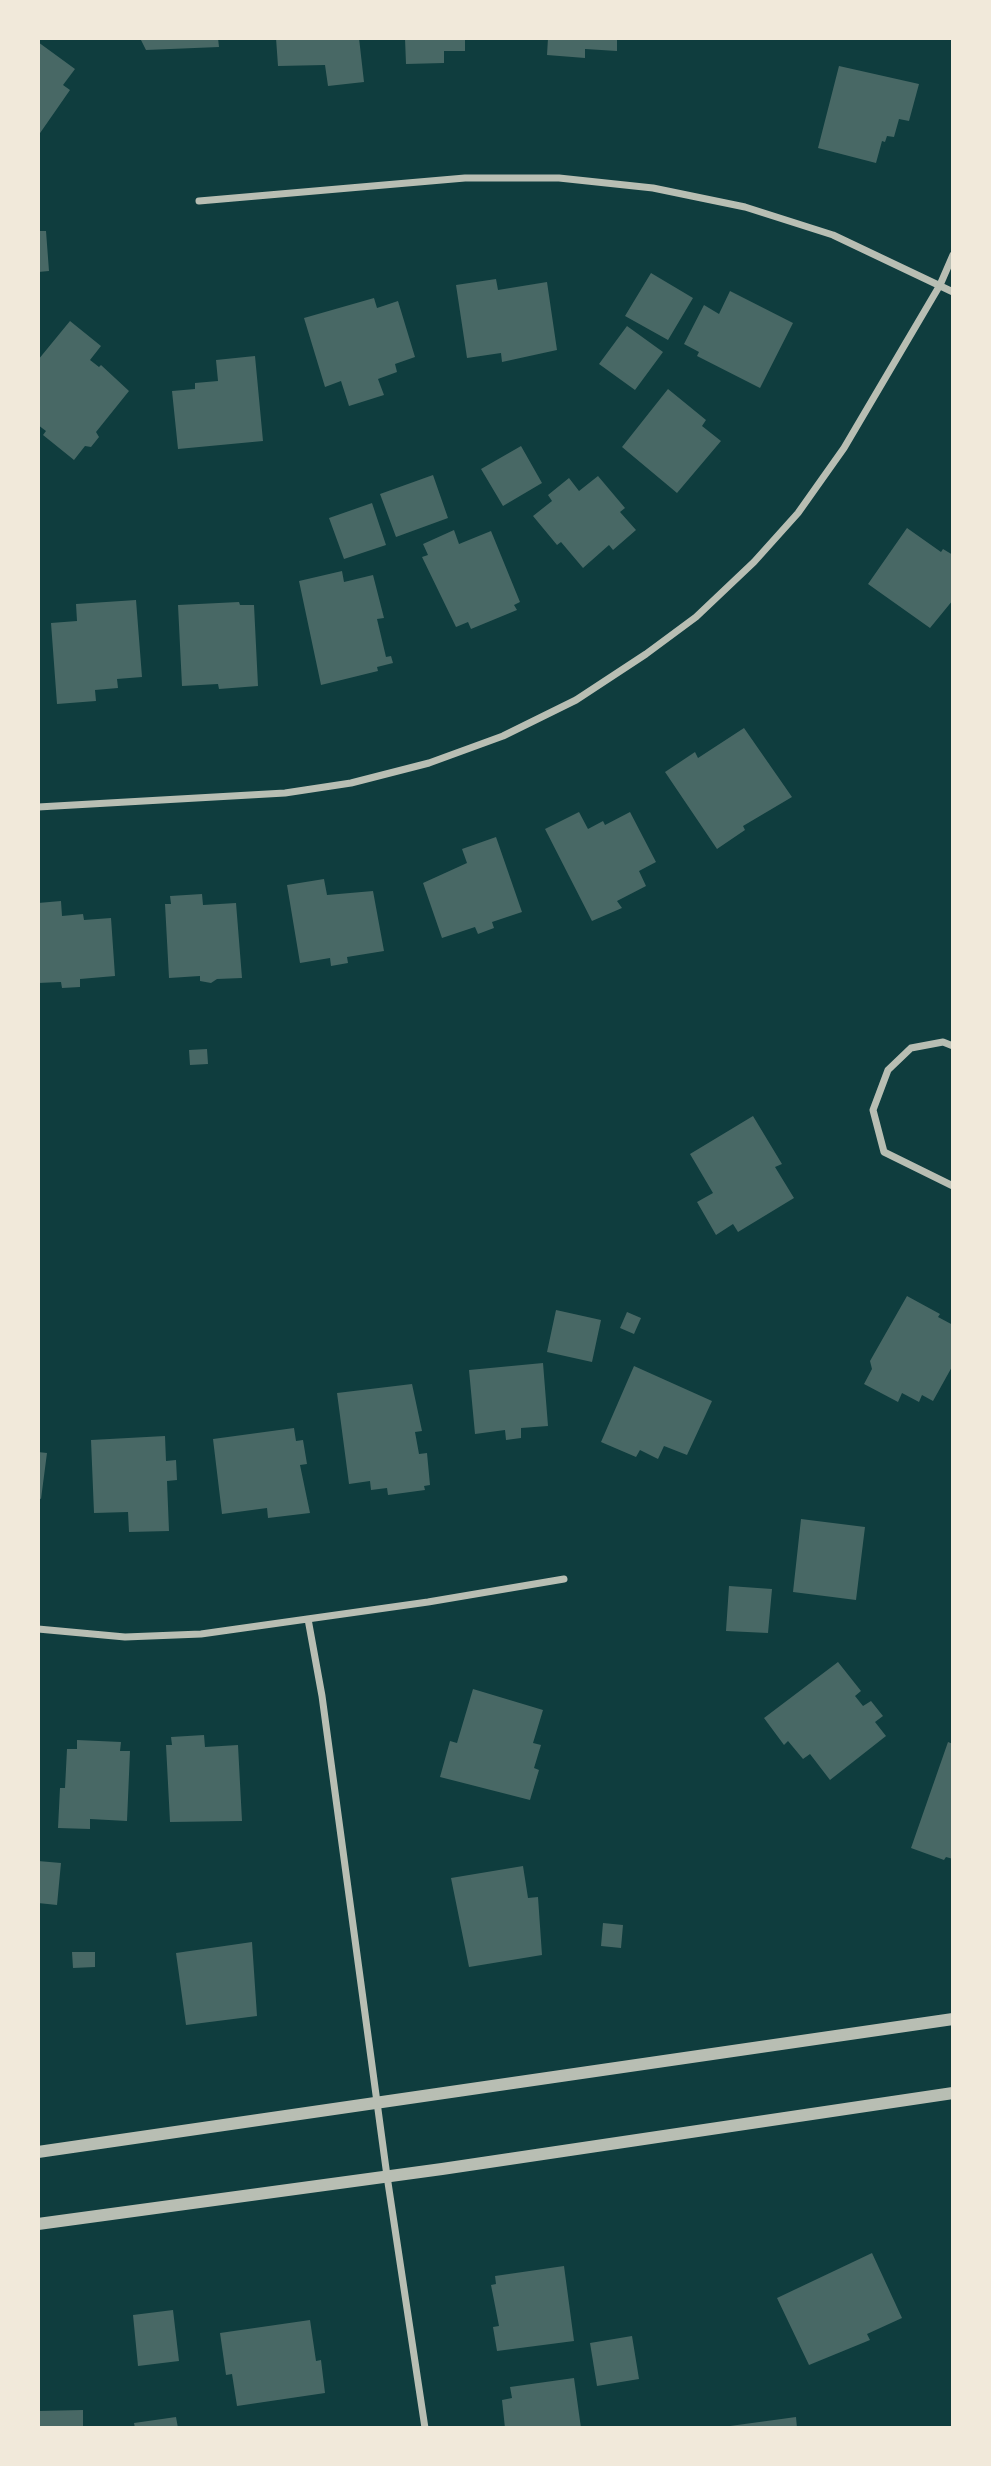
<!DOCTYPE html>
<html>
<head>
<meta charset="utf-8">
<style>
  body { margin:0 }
  #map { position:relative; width:991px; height:2466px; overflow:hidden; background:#0f3d3e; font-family:"Sofia Sans Condensed",sans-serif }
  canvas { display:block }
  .frame { position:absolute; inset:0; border:40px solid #f1e9da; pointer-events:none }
</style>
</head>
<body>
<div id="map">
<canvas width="991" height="2466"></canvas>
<div class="frame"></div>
</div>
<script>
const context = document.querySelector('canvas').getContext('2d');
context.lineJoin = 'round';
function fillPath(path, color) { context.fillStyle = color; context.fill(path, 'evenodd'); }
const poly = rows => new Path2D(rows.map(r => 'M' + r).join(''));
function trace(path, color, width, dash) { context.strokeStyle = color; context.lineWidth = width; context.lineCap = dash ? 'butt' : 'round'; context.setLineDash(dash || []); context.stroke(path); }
fillPath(poly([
  [140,38,218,38,219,47,146,50],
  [276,38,359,38,364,82,328,86,325,65,278,66],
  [405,38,465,38,465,51,444,51,444,63,406,64],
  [548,38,617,38,617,51,585,49,585,58,547,55],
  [38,42,75,69,63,85,70,90,38,136],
  [839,66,919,84,909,121,899,119,894,137,887,136,885,142,882,141,876,163,818,148],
  [38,231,46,231,49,271,38,272],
  [651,273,693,298,668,340,625,316],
  [496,279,498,290,547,282,557,350,502,362,501,353,467,358,456,285],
  [730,291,793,323,760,388,697,356,699,352,684,344,704,305,719,314],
  [374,298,377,308,398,301,415,357,395,364,397,372,378,379,384,395,349,406,341,381,325,387,304,318],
  [70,321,101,346,90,360,99,367,101,365,129,391,96,432,99,437,91,447,85,446,74,460,43,435,46,431,38,425,38,360],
  [627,326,663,352,635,390,599,364],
  [255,356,263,441,178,449,172,391,195,389,195,383,218,381,216,360],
  [668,389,706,420,702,426,721,441,677,493,622,447],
  [521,446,542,483,503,506,481,469],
  [433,475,448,518,396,537,380,494],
  [598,476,625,508,620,512,636,530,613,550,609,545,583,568,561,542,557,545,533,516,552,501,548,495,569,478,579,491],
  [372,503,386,545,344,559,329,518],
  [907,528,941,552,943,549,953,555,953,600,930,628,868,584],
  [454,530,459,544,491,531,520,602,514,605,517,610,471,629,468,622,456,627,422,557,428,555,423,544],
  [342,571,344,582,373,575,384,618,377,619,386,657,391,656,393,663,377,667,378,671,321,685,299,581],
  [136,600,142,677,117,679,118,688,95,690,96,701,57,704,51,623,77,621,76,604],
  [239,602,240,605,254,605,258,686,219,689,218,684,182,686,178,605],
  [744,728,792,797,743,826,745,830,717,849,665,772,695,752,698,758],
  [579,812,588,829,603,821,605,825,630,812,656,862,639,871,646,886,617,901,622,908,592,921,545,829],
  [496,837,522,912,492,922,494,928,478,934,475,927,442,938,423,883,467,863,462,849],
  [324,879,327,895,373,891,384,951,347,957,348,963,331,966,330,958,300,963,287,885],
  [202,894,203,905,236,903,242,978,217,979,211,983,200,981,200,976,169,978,165,904,171,904,170,896],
  [61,901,62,916,83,914,84,920,111,918,115,976,80,979,80,987,62,988,61,982,38,983,38,903],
  [207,1049,208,1064,190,1065,189,1050],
  [753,1116,782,1164,775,1167,794,1198,738,1232,733,1224,716,1235,697,1202,713,1193,690,1154],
  [907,1296,940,1314,938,1317,953,1325,953,1365,933,1401,922,1395,919,1402,902,1393,898,1402,864,1384,872,1369,870,1361],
  [556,1310,601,1320,592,1362,547,1352],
  [627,1312,641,1318,634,1334,620,1328],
  [543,1363,548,1426,521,1428,521,1438,506,1440,505,1430,475,1434,469,1370],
  [634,1366,712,1401,687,1455,664,1446,658,1459,640,1450,636,1457,601,1442],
  [412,1384,422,1431,415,1432,419,1454,427,1453,430,1485,424,1486,425,1490,388,1495,387,1488,371,1490,370,1481,349,1484,337,1393],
  [294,1428,296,1441,303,1440,307,1464,300,1465,310,1513,268,1518,267,1508,222,1514,213,1439],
  [165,1436,166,1461,176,1460,177,1480,167,1481,169,1531,129,1532,128,1512,94,1513,91,1440],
  [38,1452,47,1453,41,1499,38,1498],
  [801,1519,865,1527,856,1600,793,1592],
  [729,1586,772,1589,768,1633,726,1631],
  [838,1662,861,1691,855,1696,863,1706,871,1701,883,1716,875,1722,886,1736,830,1780,810,1754,803,1759,788,1741,784,1745,764,1718],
  [473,1689,543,1710,533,1743,541,1745,534,1768,539,1770,530,1800,440,1777,450,1741,457,1743],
  [204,1735,205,1747,238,1745,242,1821,170,1822,166,1745,172,1745,171,1737],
  [77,1740,121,1742,120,1751,130,1751,127,1821,90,1819,90,1829,58,1828,60,1788,65,1788,67,1749,77,1749],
  [948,1742,953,1744,953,1859,946,1857,944,1860,911,1848],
  [38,1861,61,1863,57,1905,38,1903],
  [523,1866,528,1898,538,1897,542,1955,469,1967,451,1878],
  [603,1923,623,1925,621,1948,601,1946],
  [252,1942,257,2016,186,2025,176,1953],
  [72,1952,95,1952,95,1967,73,1968],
  [872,2253,902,2318,867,2334,870,2340,809,2365,777,2298],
  [564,2266,574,2341,497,2351,493,2327,499,2326,491,2285,496,2284,495,2276],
  [173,2310,179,2361,138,2366,133,2315],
  [310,2320,316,2361,321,2360,325,2393,237,2406,232,2374,226,2375,220,2333],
  [632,2336,639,2379,597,2386,590,2343],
  [574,2378,581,2428,505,2428,502,2400,512,2398,510,2387],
  [83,2410,83,2428,38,2428,38,2411],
  [176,2417,178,2428,135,2428,134,2423],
  [796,2417,797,2428,730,2428,730,2426]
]), '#486865');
trace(poly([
  [199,201,465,178,559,178,653,188,745,207,833,235,953,292],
  [38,807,285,793,351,783,429,763,503,736,576,700,646,654,696,617,754,562,798,513,844,448,940,285,953,255],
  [953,1046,943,1042,911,1048,888,1070,873,1110,884,1152,953,1186],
  [308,1619,322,1696,387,2176,425,2428],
  [38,1629,125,1637,201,1634,428,1602,564,1579]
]), '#b8beb3', 7);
trace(poly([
  [38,2152,953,2019],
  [38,2224,442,2169,953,2093]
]), '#b8beb3', 12);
</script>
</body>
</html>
